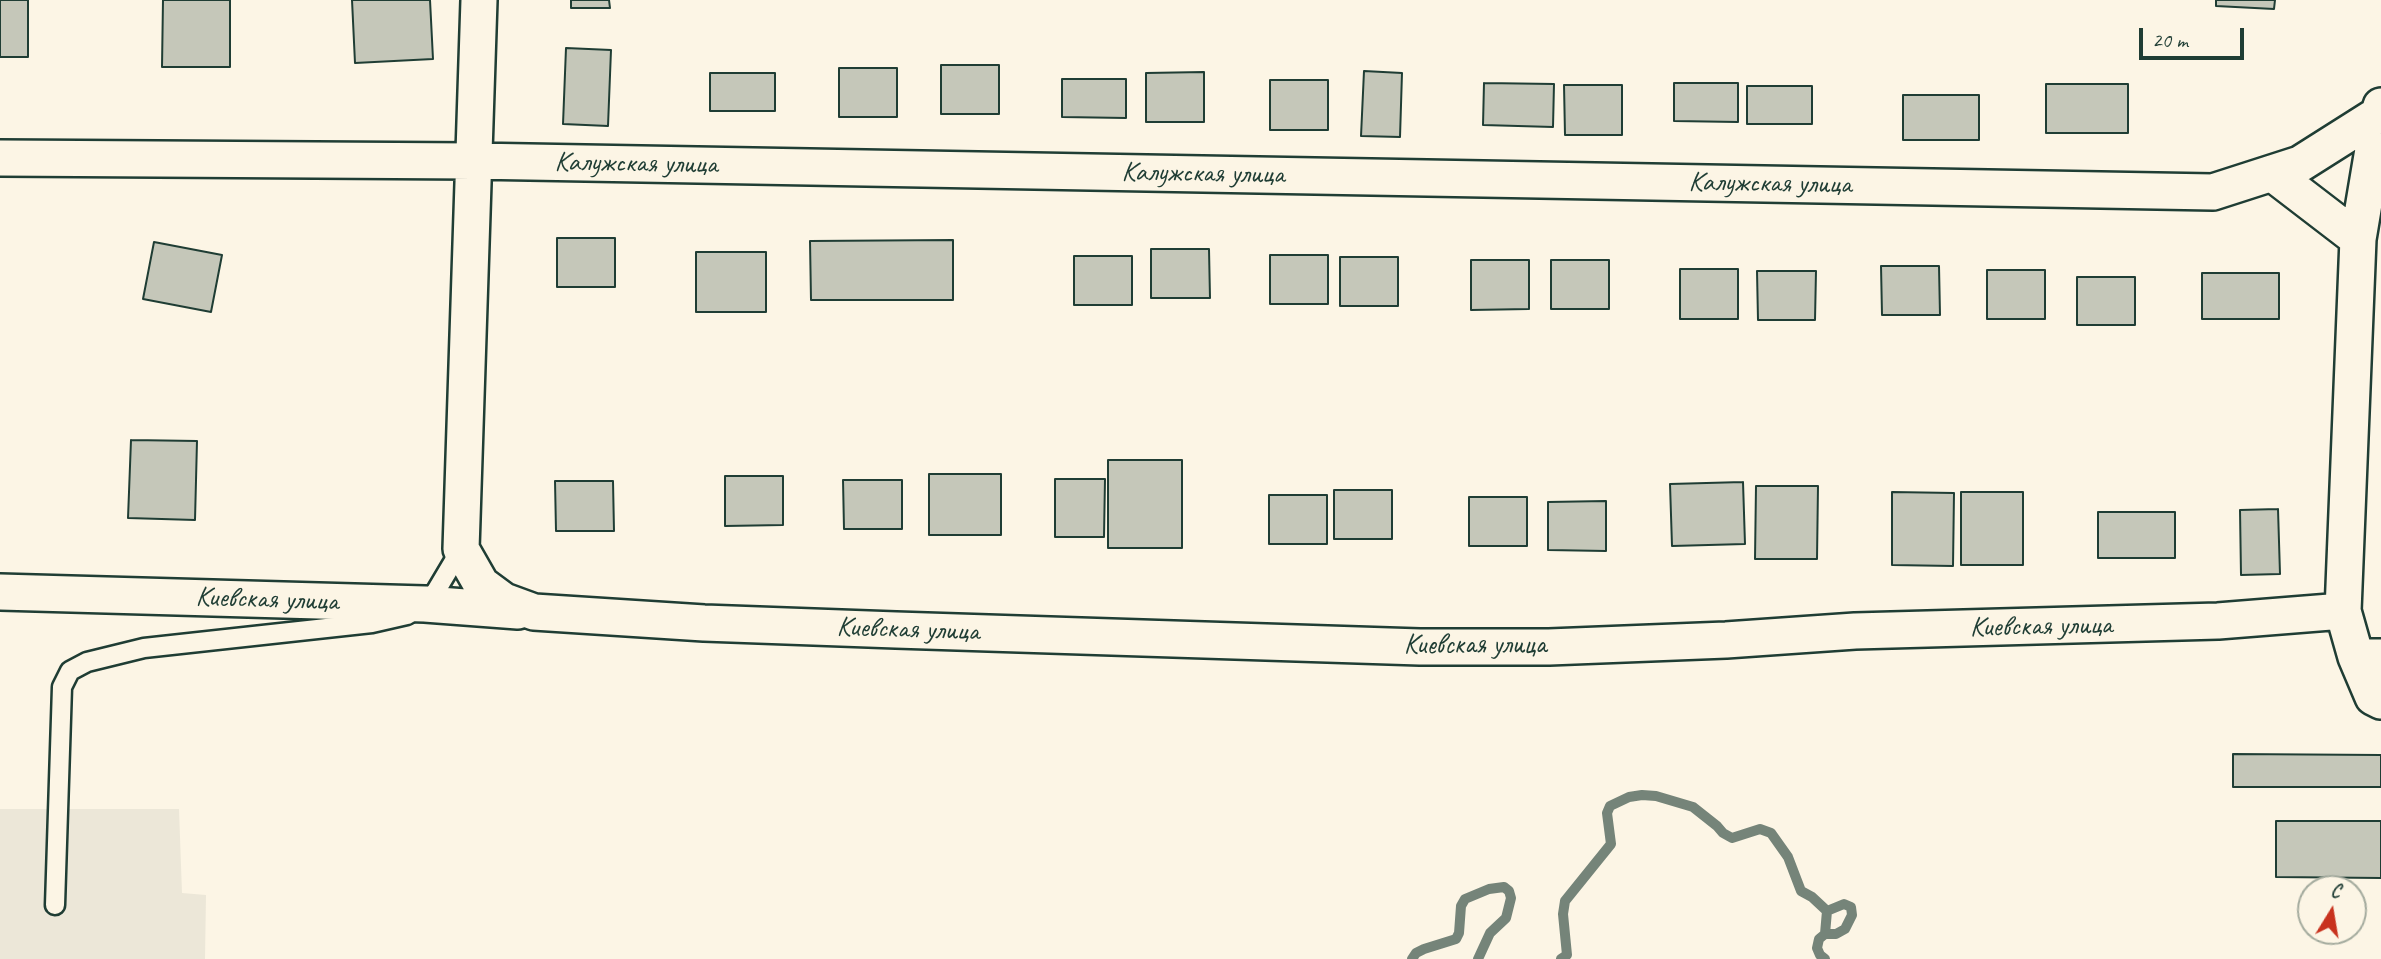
<!DOCTYPE html>
<html>
<head>
<meta charset="utf-8">
<style>
  body { margin:0 }
  #map { position:relative; width:2381px; height:959px; overflow:hidden; background:#fcf5e5; font-family:Caveat,sans-serif }
  canvas { display:block }
  .north { position:absolute; left:2297px; top:875px; width:70px; height:70px; box-sizing:border-box; background:#fcf5e5; border:2px solid #a4ab9e; border-radius:50%; rotate:11deg; font-size:19px; font-weight:700; line-height:28px; text-align:center; color:#1f3d34 }
  .north::after { content:''; display:block; margin:auto; width:24px; height:32px; background:#c8321e; clip-path:polygon(50% 0,100% 100%,50% 72%,0 100%) }
  .scale { position:absolute; left:2139px; top:28px; width:105px; height:32px; box-sizing:border-box; border:4px solid #1f3d34; border-top:0; padding-left:9px; font-size:21px; line-height:24px; white-space:nowrap; color:#1f3d34; -webkit-text-stroke:5px #fcf5e5; paint-order:stroke }
</style>
</head>
<body>
<div id="map">
<canvas width="2381" height="959"></canvas>
<div class="north">С</div>
<div class="scale">20 m</div>
</div>
<script>
const context = document.querySelector('canvas').getContext('2d');
context.lineJoin = 'round';
function fillPath(path, color) { context.fillStyle = color; context.fill(path, 'evenodd'); }
const poly = rows => new Path2D(rows.map(r => 'M' + r).join(''));
function trace(path, color, width, dash) { context.strokeStyle = color; context.lineWidth = width; context.lineCap = dash ? 'butt' : 'round'; context.setLineDash(dash || []); context.stroke(path); }
function write(font, color, halo, rows, align = 'center') {
  context.font = font + ' Caveat,sans-serif'; context.lineWidth = 5; context.setLineDash([]); context.textBaseline = 'middle'; context.strokeStyle = halo; context.fillStyle = color; for (const [text, x, y, turn = 0] of rows) {
    context.save(); context.translate(x, y); context.rotate((+turn || 0) * Math.PI / 180); context.textAlign = isNaN(turn) ? turn : align; if (halo) context.strokeText(text, 0, 0); context.fillText(text, 0, 0); context.restore();
  }
}
fillPath(poly([
  [0,809,179,809,182,893,206,895,205,959,0,959]
]), '#ece7d8');
trace(poly([
  [1825,934,1836,934,1845,929,1852,915,1851,907,1844,904,1827,911],
  [1412,959,1416,953,1424,949,1456,939,1459,933,1461,906,1465,899,1489,889,1504,887,1509,891,1511,898,1506,918,1490,933,1478,959],
  [1561,959,1567,955,1563,914,1565,901,1611,844,1607,813,1610,806,1629,797,1642,795,1656,796,1693,807,1717,826,1723,833,1732,838,1760,829,1771,833,1788,857,1801,891,1812,897,1827,911,1825,934,1819,939,1817,948,1820,955,1825,959]
]), '#758479', 10);
const building = poly([
  [0,0,28,0,28,57,0,57,0,0],
  [163,0,230,0,230,67,162,67,163,0],
  [352,0,430,0,433,59,355,63,352,0],
  [571,0,609,0,610,8,571,8,571,0],
  [2216,0,2275,0,2274,9,2216,6,2216,0],
  [566,48,611,50,608,126,563,124,566,48],
  [941,65,999,65,999,114,941,114,941,65],
  [839,68,897,68,897,117,839,117,839,68],
  [1364,71,1402,73,1400,137,1361,136,1364,71],
  [1204,72,1204,122,1146,122,1146,73,1204,72],
  [710,73,775,73,775,111,710,111,710,73],
  [1062,79,1126,79,1126,118,1062,117,1062,79],
  [1270,80,1328,80,1328,130,1270,130,1270,80],
  [1484,83,1554,84,1553,127,1483,125,1484,83],
  [1674,83,1738,83,1738,122,1674,121,1674,83],
  [2046,84,2128,84,2128,133,2046,133,2046,84],
  [1564,85,1622,85,1622,135,1565,135,1564,85],
  [1747,86,1812,86,1812,124,1747,124,1747,86],
  [1903,95,1979,95,1979,140,1903,140,1903,95],
  [557,238,615,238,615,287,557,287,557,238],
  [953,240,953,300,811,300,810,241,953,240],
  [154,242,222,255,211,312,143,299,154,242],
  [1151,249,1209,249,1210,298,1151,298,1151,249],
  [696,252,766,252,766,312,696,312,696,252],
  [1270,255,1328,255,1328,304,1270,304,1270,255],
  [1074,256,1132,256,1132,305,1074,305,1074,256],
  [1340,257,1398,257,1398,306,1340,306,1340,257],
  [1471,260,1529,260,1529,309,1471,310,1471,260],
  [1551,260,1609,260,1609,309,1551,309,1551,260],
  [1881,266,1939,266,1940,315,1882,315,1881,266],
  [1680,269,1738,269,1738,319,1680,319,1680,269],
  [1987,270,2045,270,2045,319,1987,319,1987,270],
  [1757,271,1816,271,1815,320,1758,320,1757,271],
  [2202,273,2279,273,2279,319,2202,319,2202,273],
  [2077,277,2135,277,2135,325,2077,325,2077,277],
  [131,440,197,441,195,520,128,518,131,440],
  [1108,460,1182,460,1182,548,1108,548,1108,460],
  [929,474,1001,474,1001,535,929,535,929,474],
  [725,476,783,476,783,525,725,526,725,476],
  [1055,479,1105,479,1104,537,1055,537,1055,479],
  [843,480,902,480,902,529,844,529,843,480],
  [555,481,613,481,614,531,556,531,555,481],
  [1743,482,1745,544,1672,546,1670,484,1743,482],
  [1756,486,1818,486,1817,559,1755,559,1756,486],
  [1334,490,1392,490,1392,539,1334,539,1334,490],
  [1892,492,1954,493,1953,566,1892,565,1892,492],
  [1961,492,2023,492,2023,565,1961,565,1961,492],
  [1269,495,1327,495,1327,544,1269,544,1269,495],
  [1469,497,1527,497,1527,546,1469,546,1469,497],
  [1606,501,1606,551,1548,550,1548,502,1606,501],
  [2278,509,2280,574,2241,575,2240,510,2278,509],
  [2098,512,2175,512,2175,558,2098,558,2098,512],
  [2233,754,2381,755,2381,787,2233,787,2233,754],
  [2276,821,2381,821,2381,878,2276,877,2276,821]
]);
fillPath(building, '#c5c7b9');
trace(building, '#1f3d34', 2);
const lane = poly([
  [55,905,62,687,70,671,87,662,144,648,372,623,407,615,425,604,436,591,461,549]
]);
const street = poly([
  [479,0,461,549,481,584,504,601,534,612,704,623,896,630,1420,647,1549,647,1726,640,1855,631,2218,621,2343,611,2356,657,2381,657],
  [0,158,473,161,2213,192,2300,164,2379,114,2381,106],
  [2272,173,2358,239],
  [0,592,425,604,518,611],
  [2343,611,2358,239,2379,114],
  [2356,657,2373,697,2381,701]
]);
trace(lane, '#1f3d34', 23);
trace(street, '#1f3d34', 40);
trace(lane, '#fcf5e5', 18);
trace(street, '#fcf5e5', 35);
write('28px', '#1f3d34', '#fcf5e5', [
  ["Калужская улица",636,164,1],
  ["Калужская улица",1203,174,1],
  ["Калужская улица",1770,184,1],
  ["Киевская улица",267,600,2],
  ["Киевская улица",2041,627,-1],
  ["Киевская улица",908,630,2],
  ["Киевская улица",1475,646]
]);
</script>
</body>
</html>
